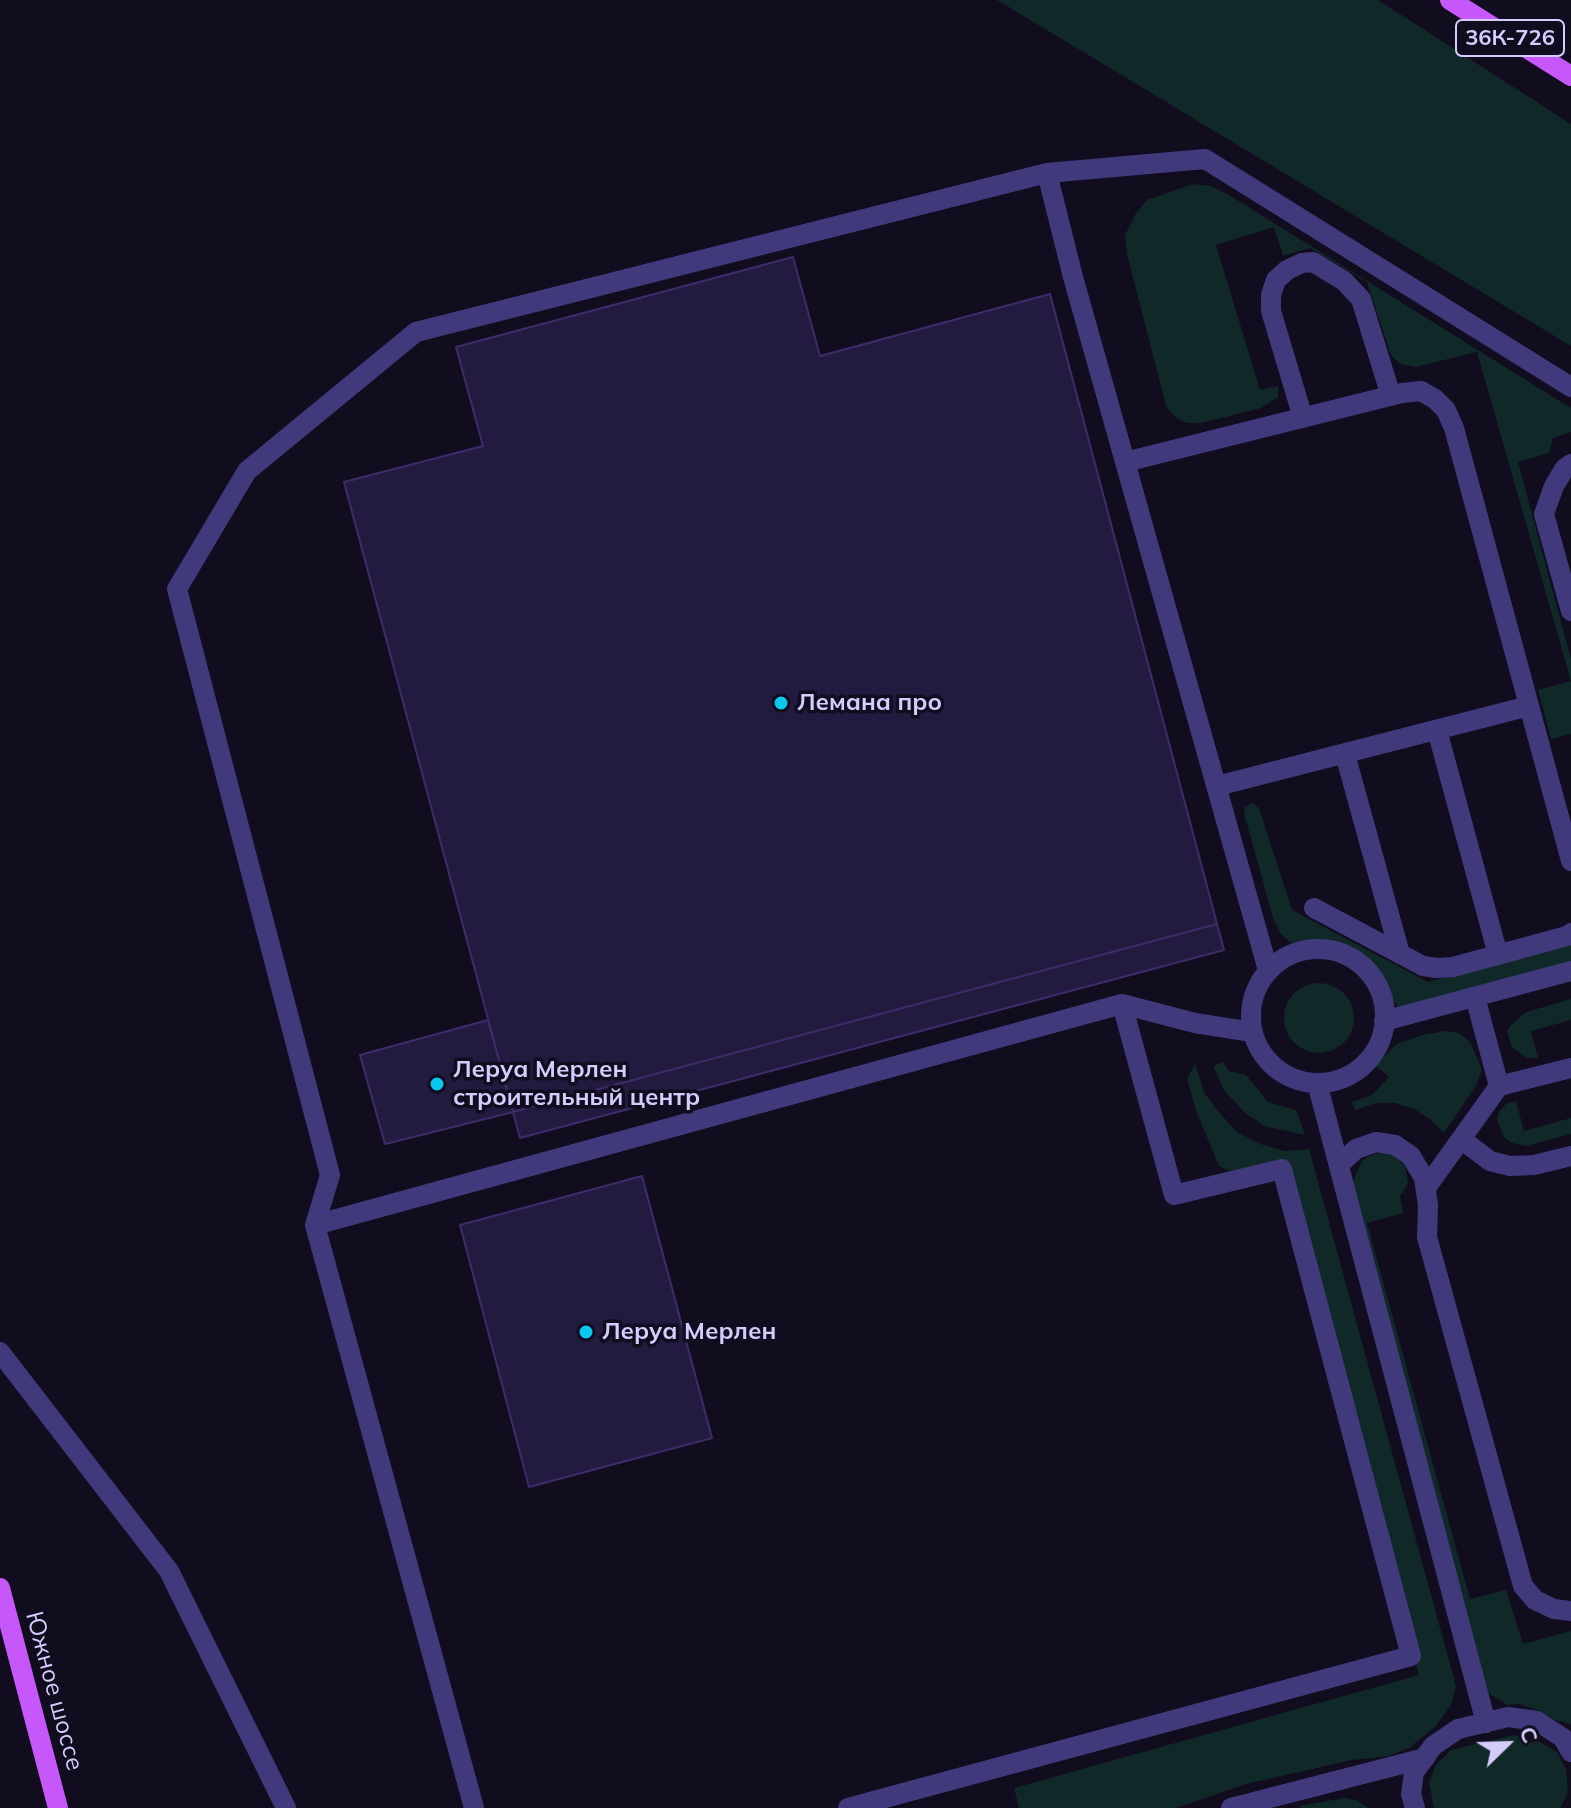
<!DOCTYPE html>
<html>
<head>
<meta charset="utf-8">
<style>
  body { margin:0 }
  #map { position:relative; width:1571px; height:1808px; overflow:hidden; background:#110d1e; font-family:Mulish,sans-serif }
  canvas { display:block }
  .north { position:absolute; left:1467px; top:1704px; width:80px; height:80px; -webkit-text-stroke:6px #110d1e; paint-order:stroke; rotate:67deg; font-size:22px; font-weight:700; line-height:32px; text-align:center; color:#d5ccfd }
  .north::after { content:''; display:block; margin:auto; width:28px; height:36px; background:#d5ccfd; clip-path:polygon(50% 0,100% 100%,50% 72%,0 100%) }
</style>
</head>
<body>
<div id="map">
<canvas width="1571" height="1808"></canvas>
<div class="north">С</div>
</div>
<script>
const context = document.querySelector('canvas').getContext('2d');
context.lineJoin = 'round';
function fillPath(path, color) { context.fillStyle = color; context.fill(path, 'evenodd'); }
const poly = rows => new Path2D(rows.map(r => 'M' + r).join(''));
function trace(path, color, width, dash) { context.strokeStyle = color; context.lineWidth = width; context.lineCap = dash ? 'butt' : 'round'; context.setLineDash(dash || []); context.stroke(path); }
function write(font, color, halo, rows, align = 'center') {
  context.font = font + ' Mulish,sans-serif'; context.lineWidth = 7; context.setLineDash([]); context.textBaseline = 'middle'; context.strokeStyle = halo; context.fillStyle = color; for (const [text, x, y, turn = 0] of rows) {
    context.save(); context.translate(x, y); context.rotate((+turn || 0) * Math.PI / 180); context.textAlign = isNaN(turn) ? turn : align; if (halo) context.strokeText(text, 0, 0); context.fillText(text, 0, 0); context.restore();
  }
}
fillPath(poly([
  [997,0,1378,0,1571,124,1571,346],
  [1193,184,1211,186,1229,195,1571,408,1571,432,1553,438,1549,453,1518,462,1571,659,1571,734,1551,739,1538,690,1571,681,1477,352,1415,367,1400,364,1391,355,1367,282,1310,248,1283,256,1274,227,1216,245,1260,390,1278,386,1278,397,1261,408,1202,423,1187,423,1175,417,1166,406,1127,254,1125,235,1136,213,1147,200],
  [1252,803,1259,808,1292,910,1428,982,1571,943,1571,963,1403,1008,1397,1006,1380,976,1365,961,1333,946,1300,945,1290,942,1281,934,1274,921,1245,817,1244,807],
  '1284 1018a35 35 0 1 1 70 0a35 35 0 1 1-70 0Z',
  [1571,999,1571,1020,1531,1031,1538,1058,1527,1058,1512,1047,1507,1031,1512,1024,1526,1012],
  [1445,1031,1459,1033,1470,1042,1482,1069,1477,1084,1444,1133,1430,1119,1414,1109,1395,1103,1376,1103,1355,1110,1352,1102,1372,1095,1389,1077,1375,1065,1397,1044,1422,1035],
  [1223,1062,1229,1071,1246,1075,1268,1102,1296,1110,1305,1135,1264,1126,1245,1113,1224,1090,1213,1066],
  [1195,1064,1204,1092,1216,1109,1237,1132,1260,1144,1285,1151,1309,1149,1456,1686,1451,1705,1435,1727,1409,1748,1388,1756,1352,1760,1246,1784,1176,1808,1019,1808,1014,1788,1419,1675,1284,1162,1235,1174,1219,1166,1196,1111,1187,1078],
  [1516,1101,1524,1131,1571,1118,1571,1134,1526,1146,1512,1143,1504,1137,1497,1120,1499,1112,1506,1104],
  [1381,1152,1391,1153,1405,1166,1408,1183,1400,1196,1403,1213,1367,1223,1470,1599,1506,1590,1523,1644,1571,1631,1571,1724,1555,1720,1537,1710,1519,1704,1507,1705,1488,1693,1352,1183,1362,1161,1369,1156],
  [1513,1735,1538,1741,1557,1752,1566,1770,1568,1793,1560,1808,1434,1808,1429,1783,1436,1765,1451,1750],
  [1344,1798,1357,1800,1368,1808,1301,1808,1299,1806]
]), '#102828');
const building = poly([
  [793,257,820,356,1050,294,1217,924,513,1112,344,482,483,446,456,347,793,257],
  [1217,924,1224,950,520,1138,513,1112,1217,924],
  [488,1020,513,1112,385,1144,360,1055,488,1020],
  [642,1176,712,1438,529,1487,460,1225,642,1176]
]);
fillPath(building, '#231a3f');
trace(building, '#3c2d6a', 2);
trace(poly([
  [1047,173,1205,159,1571,387],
  [1303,418,1271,311,1271,295,1276,280,1287,270,1302,263,1313,262,1344,281,1361,299,1391,396],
  [1125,462,1402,393,1421,391,1435,399,1446,410,1454,428,1571,861],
  [1571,464,1565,468,1554,486,1544,514,1571,611],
  [1437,730,1498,955],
  [1345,754,1400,954],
  [1217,786,1529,706],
  [1314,908,1423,966,1437,968,1453,967,1567,936,1571,933],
  '1251 1016a67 67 0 1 1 134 0a67 67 0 1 1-134 0Z',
  [1384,1021,1571,971],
  [1317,1083,1486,1723],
  [1499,1086,1571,1068],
  [1461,1139,1490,1161,1510,1166,1534,1165,1571,1156],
  [1339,1165,1356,1149,1376,1142,1395,1145,1411,1156,1424,1178,1428,1205,1427,1237,1523,1586,1535,1600,1554,1609,1571,1611],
  [1426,1188,1499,1086,1475,997],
  [315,1225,1122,1004,1195,1023,1252,1032],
  [0,1352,169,1571,286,1808],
  [474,1808,315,1225,330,1175,177,589,247,471,416,332,1047,173,1073,277,1268,970],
  [848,1808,1411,1656,1282,1169,1174,1195,1122,1004],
  [1231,1808,1425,1758],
  [1415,1808,1411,1794,1414,1772,1433,1746,1458,1729,1508,1717,1537,1721,1563,1738,1571,1752]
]), '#403a7c', 20);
trace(poly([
  [1450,0,1571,76],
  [0,1588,58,1808]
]), '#c657f9', 20);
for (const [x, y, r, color] of [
  [781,703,8,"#09c8ed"],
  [437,1084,8,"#09c8ed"],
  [586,1332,8,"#09c8ed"]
]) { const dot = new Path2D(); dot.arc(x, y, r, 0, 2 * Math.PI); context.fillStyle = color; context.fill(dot); trace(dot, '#110d1e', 3); }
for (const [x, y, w] of [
  [1510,38,108]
]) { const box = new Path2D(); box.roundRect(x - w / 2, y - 18, w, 36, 6); context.fillStyle = '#110d1e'; context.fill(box); trace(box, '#d5ccfd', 2); }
write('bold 22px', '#d5ccfd', null, [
  ["36К-726",1510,38]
]);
write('bold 24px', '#d5ccfd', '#110d1e', [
  ["Лемана про",797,703],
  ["Леруа Мерлен",453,1070],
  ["строительный центр",453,1098],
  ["Леруа Мерлен",602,1332]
], 'left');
write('24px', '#d5ccfd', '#110d1e', [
  ["Южное шоссе",54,1691,75]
]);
</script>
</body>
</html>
